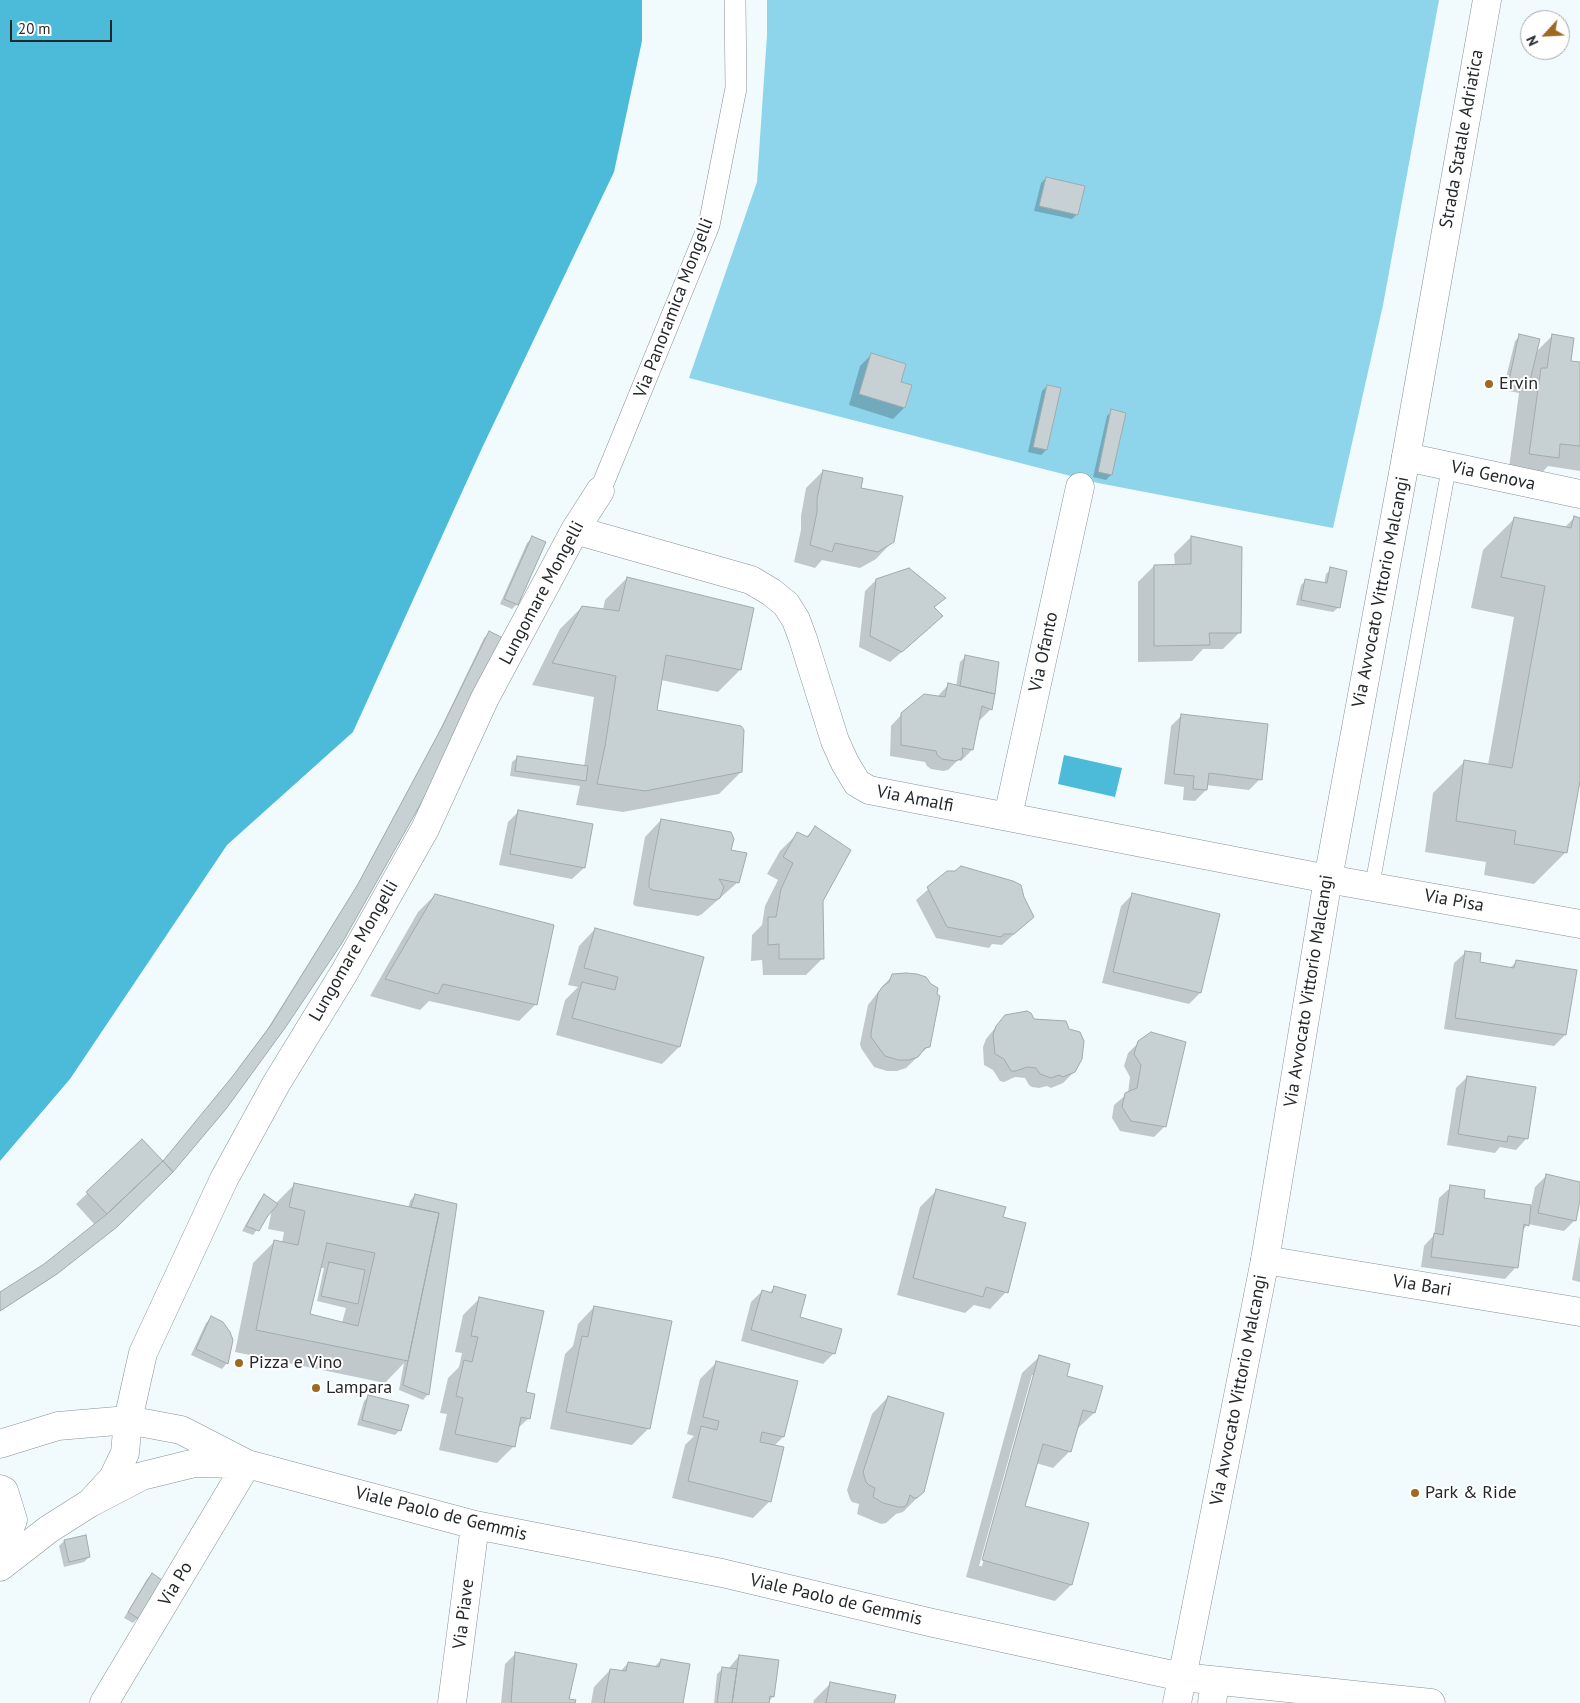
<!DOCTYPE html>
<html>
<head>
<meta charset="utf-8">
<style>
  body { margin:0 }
  #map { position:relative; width:1580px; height:1703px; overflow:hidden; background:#f1fbfe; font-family:"PT Sans",sans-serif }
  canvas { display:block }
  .north { position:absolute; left:1520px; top:10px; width:50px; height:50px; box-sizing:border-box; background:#fff; border:1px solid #a8a9aa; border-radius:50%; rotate:245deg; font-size:14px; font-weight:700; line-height:20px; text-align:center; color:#25282a }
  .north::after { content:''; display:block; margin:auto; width:18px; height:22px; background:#9e6922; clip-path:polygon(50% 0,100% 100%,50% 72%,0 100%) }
  .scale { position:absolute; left:10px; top:20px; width:102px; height:22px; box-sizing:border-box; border:2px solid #25282a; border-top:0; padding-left:6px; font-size:15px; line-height:18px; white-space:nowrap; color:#25282a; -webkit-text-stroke:4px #fff; paint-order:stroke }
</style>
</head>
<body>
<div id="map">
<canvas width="1580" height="1703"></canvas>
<div class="north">N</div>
<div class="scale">20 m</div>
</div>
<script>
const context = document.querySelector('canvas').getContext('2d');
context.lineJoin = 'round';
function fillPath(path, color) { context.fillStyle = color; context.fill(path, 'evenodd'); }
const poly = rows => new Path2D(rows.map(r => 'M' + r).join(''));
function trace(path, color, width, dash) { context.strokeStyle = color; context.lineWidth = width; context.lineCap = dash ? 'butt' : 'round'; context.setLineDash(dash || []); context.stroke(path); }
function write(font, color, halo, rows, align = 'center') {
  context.font = font + ' "PT Sans",sans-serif'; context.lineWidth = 4; context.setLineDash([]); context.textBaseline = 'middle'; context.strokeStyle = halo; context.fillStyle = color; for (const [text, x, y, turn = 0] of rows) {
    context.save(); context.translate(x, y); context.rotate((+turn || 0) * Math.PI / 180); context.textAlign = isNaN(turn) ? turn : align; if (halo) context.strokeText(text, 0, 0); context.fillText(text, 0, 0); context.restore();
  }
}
fillPath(poly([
  [767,0,1439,0,1383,305,1333,528,1098,483,689,378,757,182,767,35]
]), '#8ed5ec');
fillPath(poly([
  [0,0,642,0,642,41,614,172,482,448,353,732,227,845,70,1079,0,1161],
  [1064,755,1122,768,1115,797,1058,784]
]), '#4cbbda');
fillPath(poly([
  [1046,178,1077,214,1072,219,1034,211,1041,183],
  [1520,336,1535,353,1552,336,1569,362,1580,363,1580,471,1548,466,1536,479,1508,475,1519,393,1503,390,1515,341],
  [871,355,899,383,910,386,904,408,893,419,849,405,860,366],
  [1047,386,1046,450,1041,455,1028,452,1042,391],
  [1112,411,1111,475,1106,480,1093,477,1107,416],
  [823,471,859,489,893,541,876,559,860,568,822,560,815,568,794,562,801,530,801,516,806,488],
  [1574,518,1580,519,1580,772,1565,853,1534,884,1484,875,1486,862,1425,852,1433,793,1465,761,1488,765,1514,617,1471,608,1483,550,1514,519,1564,528],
  [1191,537,1240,632,1223,649,1203,649,1192,661,1138,662,1138,582,1154,566,1175,566,1174,554],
  [532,538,517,604,512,609,500,604,527,543],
  [1331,569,1339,607,1333,612,1296,605,1301,585,1306,580,1324,584,1326,574],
  [627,578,740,670,718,692,661,680,655,711,741,772,719,794,623,812,576,805,580,786,510,776,512,762,518,757,584,767,594,697,532,685,560,629,582,607,603,610,605,600],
  [876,580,944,598,934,608,931,627,890,662,859,647,865,591],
  [489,633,341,942,110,1232,50,1279,0,1311,0,1294,44,1265,95,1225,76,1204,142,1141,162,1163,227,1084,266,1031,354,891,438,734,484,638],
  [965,657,991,709,980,720,978,720,972,750,961,761,958,760,948,770,943,771,931,769,927,766,925,762,890,756,891,726,902,714,937,697,949,684,956,686,960,662],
  [1182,715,1260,779,1249,790,1206,785,1206,790,1195,801,1183,800,1184,787,1164,784,1171,726],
  [519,811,584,868,572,879,499,865,508,822],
  [661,820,730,851,738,882,702,914,698,916,635,906,633,904,645,837],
  [815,828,822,900,823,958,806,975,763,975,762,960,751,961,752,935,762,925,765,906,778,880,767,874,780,851,797,834,806,837],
  [948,872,1023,898,1033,917,1002,945,992,944,989,948,936,938,916,900],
  [435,895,536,1004,519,1021,429,1001,420,1010,370,996,418,912],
  [1132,895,1200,993,1189,1004,1102,983,1121,906],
  [595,929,703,958,679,1047,662,1064,556,1035,565,1000,578,987,568,985,579,946],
  [1466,952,1479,963,1510,968,1516,962,1565,1035,1554,1046,1444,1029,1454,963],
  [893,975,929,1046,906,1068,897,1071,887,1071,874,1067,861,1048,860,1044,868,1005,882,987],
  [1005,1016,1034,1020,1074,1072,1063,1083,1051,1088,1047,1086,1039,1088,1032,1087,1029,1085,1025,1078,1015,1077,1004,1082,1000,1081,993,1070,984,1065,983,1047,986,1039],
  [1139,1042,1165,1126,1154,1137,1120,1131,1112,1118,1114,1105,1128,1093,1130,1077,1124,1066,1128,1053],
  [1467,1077,1527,1138,1516,1150,1500,1147,1495,1153,1447,1145,1456,1088],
  [1546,1176,1580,1183,1580,1194,1575,1220,1564,1231,1528,1224,1522,1231,1516,1267,1505,1279,1421,1267,1424,1246,1434,1235,1439,1198,1451,1187,1482,1199,1531,1206,1535,1187],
  [295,1184,408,1208,410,1201,415,1195,455,1205,428,1394,423,1400,399,1390,404,1363,385,1383,235,1352,253,1263,275,1241,282,1243,284,1232,268,1229,272,1209,253,1235,242,1231,259,1201,264,1196,275,1204],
  [320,1268,324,1268,317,1301,346,1308,342,1323,309,1315],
  [937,1190,1002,1218,1006,1292,990,1309,974,1305,965,1313,897,1295,920,1207],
  [1580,1235,1580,1282,1572,1280],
  [775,1287,798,1318,834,1353,823,1364,741,1341,751,1302,762,1291,769,1293],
  [480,1298,524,1393,529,1418,517,1429,514,1446,497,1463,439,1450,447,1414,440,1413,448,1378,459,1367,462,1353,455,1352,463,1315],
  [594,1307,648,1429,632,1445,550,1429,565,1354,573,1346,578,1324],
  [211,1318,232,1340,227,1363,222,1369,191,1355,206,1323],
  [1039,1357,1065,1377,1094,1413,1077,1429,1070,1451,1053,1468,1036,1463,1024,1507,1071,1585,1055,1601,966,1577,1022,1373],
  [1032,1375,1035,1375,982,1566,979,1566],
  [716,1363,796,1382,783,1437,774,1446,770,1501,753,1518,672,1498,685,1445,694,1436,687,1434,700,1379],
  [369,1396,400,1430,395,1435,357,1425,364,1401],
  [888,1397,920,1495,903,1512,896,1514,886,1523,881,1524,857,1514,859,1504,852,1502,850,1499,847,1490,872,1414],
  [85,1536,89,1557,84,1562,64,1567,59,1546,64,1541],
  [152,1574,138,1618,133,1623,124,1618,147,1579],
  [516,1653,567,1700,574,1703,501,1703,505,1664],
  [739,1656,773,1696,768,1703,714,1703,717,1674,723,1668,728,1669],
  [661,1660,682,1703,591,1703,594,1687,610,1670,620,1672,628,1663,654,1667],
  [831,1683,893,1703,813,1703,814,1700]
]), '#0003');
const building = poly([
  [1046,177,1085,186,1078,215,1039,206,1046,177],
  [1519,334,1540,339,1528,389,1508,385,1519,334],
  [1552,334,1574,338,1571,361,1580,362,1580,446,1560,444,1559,458,1529,454,1541,368,1547,368,1552,334],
  [871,353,906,364,901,382,912,385,905,408,859,394,871,353],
  [1047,385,1061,388,1047,450,1033,447,1047,385],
  [1111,409,1126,413,1112,475,1098,472,1111,409],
  [823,470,863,478,861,488,903,496,894,542,878,552,835,543,832,552,810,545,817,512,817,499,823,470],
  [1574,516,1580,518,1580,781,1567,853,1514,844,1516,831,1456,821,1464,760,1512,768,1545,586,1501,577,1514,517,1571,528,1574,516],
  [532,536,546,542,518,605,504,599,532,536],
  [1191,536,1242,547,1241,633,1209,633,1210,645,1154,646,1154,565,1191,564,1191,536],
  [1330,567,1347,571,1340,608,1301,600,1305,579,1327,583,1330,567],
  [909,568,946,598,934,607,943,616,902,652,870,636,876,579,909,568],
  [627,577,754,608,741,670,666,655,657,710,741,726,744,730,742,772,645,791,597,784,605,746,616,676,552,663,582,606,619,611,627,577],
  [489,631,503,638,424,798,342,943,285,1028,226,1109,173,1172,163,1161,232,1077,271,1025,358,884,442,727,489,631],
  [965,655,999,662,995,694,960,686,965,655],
  [948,683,995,694,992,710,982,706,973,750,962,748,963,755,961,759,955,761,942,759,937,755,936,751,901,745,901,713,924,694,945,697,948,683],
  [1181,714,1268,724,1262,780,1209,773,1207,790,1193,789,1194,776,1174,774,1181,714],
  [517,756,588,766,586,781,515,771,517,756],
  [518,810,593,824,585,868,510,854,518,810],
  [661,819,731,832,734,839,731,850,747,853,739,883,719,879,724,887,720,898,716,900,652,890,649,887,649,881,661,819],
  [815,826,851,850,823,901,824,959,779,959,779,944,768,945,768,917,776,917,781,889,793,863,783,857,797,832,808,837,815,826],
  [961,866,1013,881,1021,885,1024,897,1034,917,1014,934,1004,934,1001,937,947,927,927,887,947,871,955,871,961,866],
  [1132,893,1220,914,1201,993,1113,972,1132,893],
  [435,894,554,925,537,1005,443,984,438,994,385,979,435,894],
  [595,928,704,957,680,1047,572,1018,582,982,615,990,618,977,584,968,595,928],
  [1465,951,1481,953,1480,962,1514,968,1516,960,1577,970,1566,1035,1455,1018,1465,951],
  [906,973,917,974,926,977,931,984,938,988,937,994,940,996,930,1047,925,1048,918,1057,909,1060,898,1060,885,1056,871,1037,871,1033,878,993,883,986,889,982,892,974,906,973],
  [1027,1011,1031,1013,1034,1019,1066,1021,1069,1029,1080,1032,1084,1041,1082,1059,1075,1072,1063,1077,1059,1075,1051,1078,1040,1074,1036,1068,1027,1067,1016,1071,1011,1071,1004,1059,995,1054,993,1035,996,1026,1005,1015,1027,1011],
  [1151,1032,1186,1042,1166,1127,1131,1121,1122,1107,1125,1093,1137,1088,1141,1065,1134,1054,1138,1041,1151,1032],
  [1467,1076,1536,1087,1528,1139,1508,1136,1507,1142,1458,1134,1467,1076],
  [142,1139,163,1161,107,1214,86,1192,142,1139],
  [163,1161,173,1172,117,1227,57,1274,0,1311,0,1292,44,1264,107,1214,163,1161],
  [1546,1174,1580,1182,1580,1200,1576,1221,1538,1213,1546,1174],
  [294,1183,439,1213,408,1361,256,1330,274,1240,298,1245,305,1211,289,1207,294,1183],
  [327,1243,375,1253,358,1326,310,1314,327,1243],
  [1450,1185,1485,1190,1484,1198,1531,1205,1529,1226,1524,1224,1518,1268,1431,1257,1434,1233,1443,1235,1450,1185],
  [936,1189,1006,1207,1003,1217,1026,1223,1008,1293,986,1287,983,1297,913,1278,936,1189],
  [264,1194,278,1204,267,1217,259,1231,246,1226,264,1194],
  [415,1194,457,1204,429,1395,403,1385,439,1213,411,1207,415,1194],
  [329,1262,365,1270,358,1304,321,1296,329,1262],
  [774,1286,806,1295,800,1317,842,1329,835,1354,751,1330,762,1290,772,1293,774,1286],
  [479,1297,544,1311,526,1392,535,1394,530,1419,521,1417,515,1447,455,1434,463,1398,456,1396,464,1360,472,1362,478,1337,471,1336,479,1297],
  [594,1306,672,1321,650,1429,566,1412,582,1336,588,1337,594,1306],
  [211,1316,223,1322,230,1332,233,1340,228,1364,196,1349,211,1316],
  [1039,1355,1070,1364,1067,1376,1103,1386,1095,1413,1083,1410,1071,1452,1043,1444,1025,1506,1089,1523,1072,1585,982,1560,1039,1355],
  [716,1361,798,1381,784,1437,762,1432,760,1442,784,1447,771,1502,688,1481,701,1426,717,1430,719,1421,703,1417,716,1361],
  [368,1395,409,1405,401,1431,362,1420,368,1395],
  [888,1396,944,1413,924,1492,917,1498,914,1498,910,1495,907,1504,904,1507,898,1507,883,1503,873,1497,875,1488,869,1485,866,1482,863,1472,888,1396],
  [86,1535,90,1557,69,1562,64,1540,86,1535],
  [152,1573,162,1580,139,1619,128,1612,152,1573],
  [515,1652,577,1664,569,1699,576,1700,575,1703,511,1703,515,1652],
  [739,1655,779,1660,774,1697,770,1696,769,1703,732,1703,739,1655],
  [661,1659,690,1664,683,1703,604,1703,610,1669,626,1671,628,1662,659,1667,661,1659],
  [722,1667,737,1669,732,1703,717,1703,722,1667],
  [830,1682,896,1695,894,1703,826,1703,830,1682]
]);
fillPath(building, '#c7d1d4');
trace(building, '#a1aaad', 1);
const service = poly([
  [1372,886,1449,467]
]);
const pedestrian = poly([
  [600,491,709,225,736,88,735,0]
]);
const minor = poly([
  [1406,457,1580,494],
  [575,530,751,580,771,592,786,604,796,620,803,639,835,741,845,763,857,783,869,790,1328,879,1580,924],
  [1008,816,1080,487],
  [1265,1260,1580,1312],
  [0,1444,58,1426,128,1420,181,1430,247,1464,475,1525,722,1573,933,1623,1182,1677],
  [0,1489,4,1491,13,1520,0,1554],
  [90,1503,113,1478,125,1453,128,1420,143,1353,224,1179,276,1084,344,973,425,829,485,698,575,530,600,491],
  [0,1567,49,1529,90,1503,142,1476,195,1463,241,1464],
  [104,1703,247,1464],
  [452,1703,475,1525],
  [1212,1703,1215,1681]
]);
const tertiary = poly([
  [1182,1677,1431,1703]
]);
const secondary = poly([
  [1177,1703,1265,1260,1328,879,1406,457,1487,0]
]);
trace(service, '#889194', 15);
trace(pedestrian, '#889194', 22);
trace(minor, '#889194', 29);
trace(tertiary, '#889194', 29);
trace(secondary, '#889194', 29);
trace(service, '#fff', 14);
trace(pedestrian, '#fff', 21);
trace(minor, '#fff', 28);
trace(tertiary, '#fff', 28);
trace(secondary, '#fff', 28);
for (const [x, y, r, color] of [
  [1489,384,5,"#9e6922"],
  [239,1363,5,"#9e6922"],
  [316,1388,5,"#9e6922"],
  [1415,1493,5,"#9e6922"]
]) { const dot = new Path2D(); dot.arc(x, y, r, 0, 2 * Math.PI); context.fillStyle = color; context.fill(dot); trace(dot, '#fff', 2); }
write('18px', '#25282a', '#fff', [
  ["Strada Statale Adriatica",1462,139,-80],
  ["Via Panoramica Mongelli",674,308,-69],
  ["Via Genova",1493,476,12],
  ["Via Avvocato Vittorio Malcangi",1381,592,-79],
  ["Lungomare Mongelli",542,593,-62],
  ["Via Ofanto",1044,652,-78],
  ["Via Amalfi",915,799,11],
  ["Via Pisa",1454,901,10],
  ["Lungomare Mongelli",354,951,-60],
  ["Via Avvocato Vittorio Malcangi",1309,991,-81],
  ["Via Bari",1422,1286,9],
  ["Via Avvocato Vittorio Malcangi",1239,1390,-79],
  ["Viale Paolo de Gemmis",441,1514,14],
  ["Via Po",176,1584,-59],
  ["Viale Paolo de Gemmis",836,1600,13],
  ["Via Piave",464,1614,-83]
]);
write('18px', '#25282a', '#fff', [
  ["Ervin",1499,384],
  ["Pizza e Vino",249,1363],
  ["Lampara",326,1388],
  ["Park & Ride",1425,1493]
], 'left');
</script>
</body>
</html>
